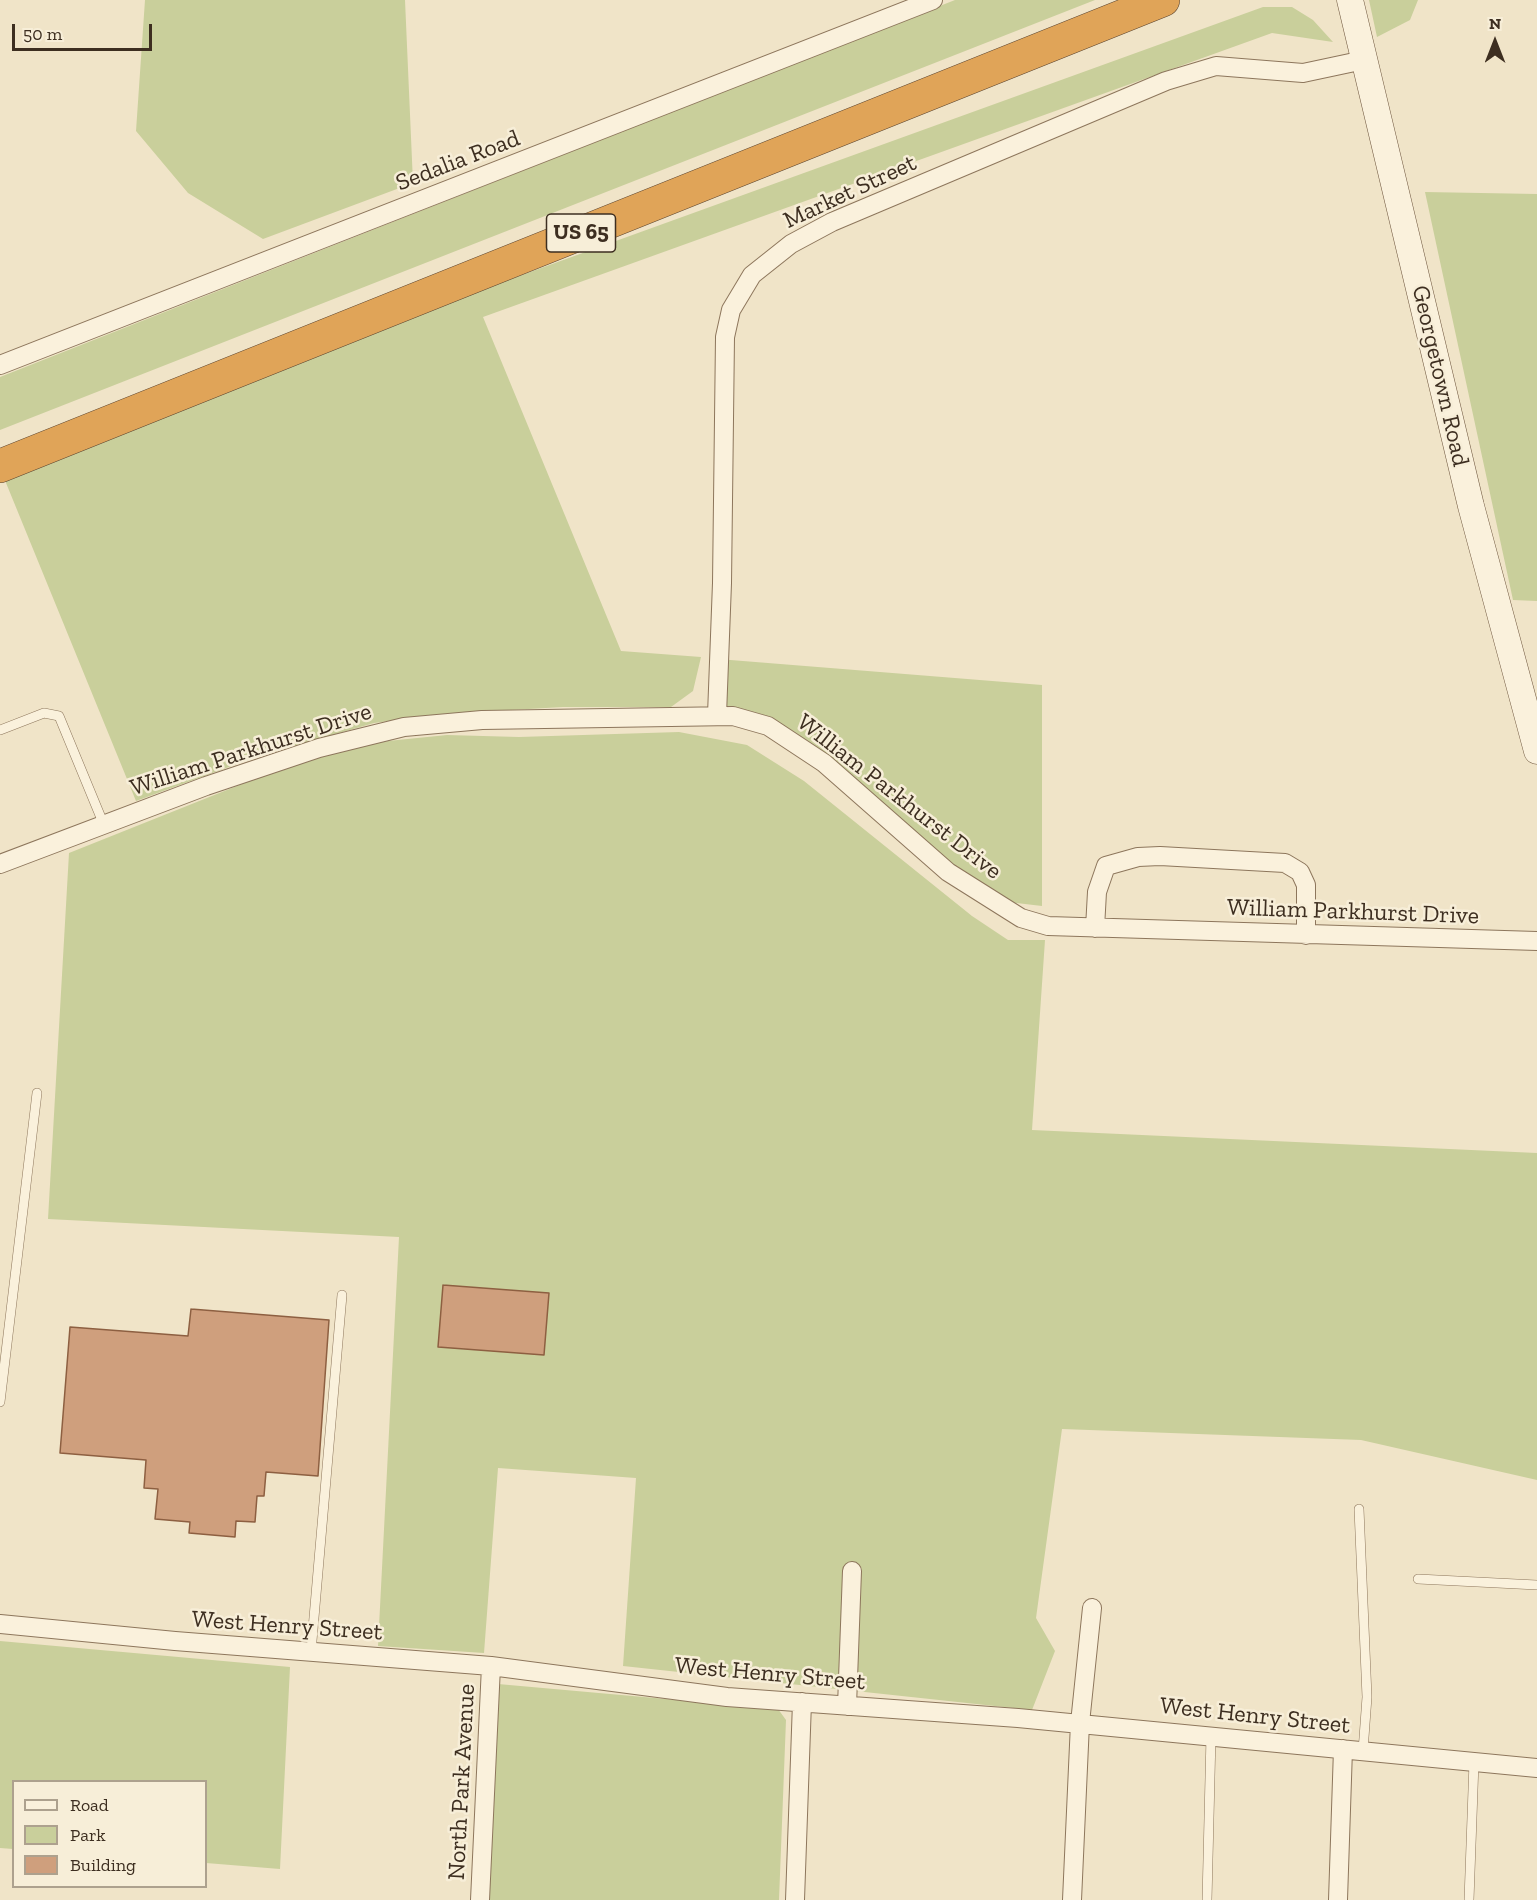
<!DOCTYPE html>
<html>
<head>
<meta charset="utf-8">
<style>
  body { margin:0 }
  #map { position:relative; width:1537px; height:1900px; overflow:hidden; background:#f0e4c8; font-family:"Zilla Slab",serif }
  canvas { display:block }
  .legend { position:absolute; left:12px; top:1780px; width:195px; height:108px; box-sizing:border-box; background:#f7eed8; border:2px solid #ada18e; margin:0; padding:8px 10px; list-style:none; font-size:18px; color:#3d2e20 }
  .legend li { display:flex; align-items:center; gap:12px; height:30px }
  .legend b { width:30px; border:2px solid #ada18e }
  .north { position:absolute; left:1465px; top:12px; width:60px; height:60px; -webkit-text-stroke:4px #f7eed8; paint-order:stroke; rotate:0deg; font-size:16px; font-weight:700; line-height:24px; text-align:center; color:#3d2e20 }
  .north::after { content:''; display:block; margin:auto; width:21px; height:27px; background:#3d2e20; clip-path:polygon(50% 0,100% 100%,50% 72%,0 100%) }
  .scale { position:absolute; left:12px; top:24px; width:140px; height:27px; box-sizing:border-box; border:3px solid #3d2e20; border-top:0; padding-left:8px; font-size:18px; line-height:21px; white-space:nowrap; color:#3d2e20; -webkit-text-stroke:4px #f7eed8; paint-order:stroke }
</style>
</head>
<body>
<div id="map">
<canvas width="1537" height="1900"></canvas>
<ul class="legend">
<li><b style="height:8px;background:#faf1dc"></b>Road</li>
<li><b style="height:16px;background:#c9cf9b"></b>Park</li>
<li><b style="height:16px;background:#cf9f7d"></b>Building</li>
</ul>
<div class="north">N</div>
<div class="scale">50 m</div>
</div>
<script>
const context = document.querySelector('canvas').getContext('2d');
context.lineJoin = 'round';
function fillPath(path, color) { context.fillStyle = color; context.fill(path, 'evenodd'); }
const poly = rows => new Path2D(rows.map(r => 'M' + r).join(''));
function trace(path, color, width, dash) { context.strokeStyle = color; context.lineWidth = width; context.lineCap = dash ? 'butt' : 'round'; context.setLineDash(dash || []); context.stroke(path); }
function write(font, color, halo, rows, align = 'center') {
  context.font = font + ' "Zilla Slab",serif'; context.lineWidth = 5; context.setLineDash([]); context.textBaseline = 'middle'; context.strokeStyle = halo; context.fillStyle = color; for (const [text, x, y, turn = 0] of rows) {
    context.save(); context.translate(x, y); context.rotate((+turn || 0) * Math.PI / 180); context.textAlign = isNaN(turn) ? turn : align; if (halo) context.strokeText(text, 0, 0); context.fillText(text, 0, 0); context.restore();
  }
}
fillPath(poly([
  [145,0,405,0,413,183,263,239,188,193,136,131],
  [955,0,1095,0,0,430,0,377],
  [1369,0,1418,0,1410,20,1377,37],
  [1263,7,1292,7,1313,20,1333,42,1272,33,483,317,621,651,701,657,693,691,671,707,563,707,443,714,374,723,259,756,136,801,4,478,472,293],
  [1425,192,1537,194,1537,601,1513,600],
  [718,659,1042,685,1042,906,1008,902,968,883,842,770,731,714,719,691],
  [679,732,747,745,804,781,972,916,1008,940,1045,940,1032,1130,1537,1153,1537,1480,1361,1440,1062,1429,1036,1618,1055,1651,1032,1710,623,1666,636,1478,498,1468,484,1653,378,1646,399,1237,48,1219,69,853,277,770,368,743,447,735,519,737],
  [0,1641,290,1667,280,1869,206,1863,206,1782,14,1782,13,1849,0,1848],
  [498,1684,778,1709,786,1720,779,1900,481,1900]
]), '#c9cf9b');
const building = poly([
  [443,1285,549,1293,544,1355,438,1347,443,1285],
  [191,1309,329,1320,318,1476,266,1472,264,1496,257,1496,255,1522,236,1521,235,1537,189,1533,190,1522,155,1519,158,1489,144,1488,146,1460,60,1453,70,1327,188,1336,191,1309]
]);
fillPath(building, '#cf9f7d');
trace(building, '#8d5f41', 1.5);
const lane = poly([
  [0,730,44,713,59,716,104,825],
  [0,1402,37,1093],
  [1359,1509,1367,1697,1363,1751],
  [1418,1579,1537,1585],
  [311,1652,342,1295],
  [1207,1900,1211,1736],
  [1469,1900,1474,1762]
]);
const street = poly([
  [0,365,933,0],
  [717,715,722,583,725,337,731,310,752,275,791,244,832,222,1166,81,1216,66,1303,73,1364,60],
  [0,864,206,786,319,748,404,727,482,720,733,716,768,726,824,763,948,872,1021,918,1048,926,1537,941],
  [1095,928,1097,892,1106,866,1138,857,1160,856,1285,863,1300,872,1306,885,1306,935],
  [0,1624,175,1641,491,1666,727,1697,1018,1718,1537,1768],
  [847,1706,852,1571],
  [480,1900,491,1666],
  [795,1900,802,1702],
  [1072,1900,1080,1723,1092,1608],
  [1338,1900,1343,1749]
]);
const secondary = poly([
  [1350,0,1471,506,1537,751]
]);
const highway = poly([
  [0,466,1163,0]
]);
trace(lane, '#8d765c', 10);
trace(street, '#8d765c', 20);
trace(secondary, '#6f573f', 27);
trace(highway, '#5b4430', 34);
trace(lane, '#faf1dc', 9);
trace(street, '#faf1dc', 18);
trace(secondary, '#faf1dc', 26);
trace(highway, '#e0a458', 33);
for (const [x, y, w] of [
  [581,233,69]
]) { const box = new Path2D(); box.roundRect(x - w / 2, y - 19, w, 38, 4.5); context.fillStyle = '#f7eed8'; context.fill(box); trace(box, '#3d2e20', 1.5); }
write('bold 22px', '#3d2e20', null, [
  ["US 65",581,233]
]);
write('24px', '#3d2e20', '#f7eed8', [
  ["Sedalia Road",458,161,-21],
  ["Market Street",850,192,-25],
  ["Georgetown Road",1440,376,77],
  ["William Parkhurst Drive",251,750,-18],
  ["William Parkhurst Drive",899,797,38],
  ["William Parkhurst Drive",1353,912,2],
  ["West Henry Street",287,1626,4],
  ["West Henry Street",770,1674,5],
  ["West Henry Street",1255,1716,6],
  ["North Park Avenue",462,1782,-87]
]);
</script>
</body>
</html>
